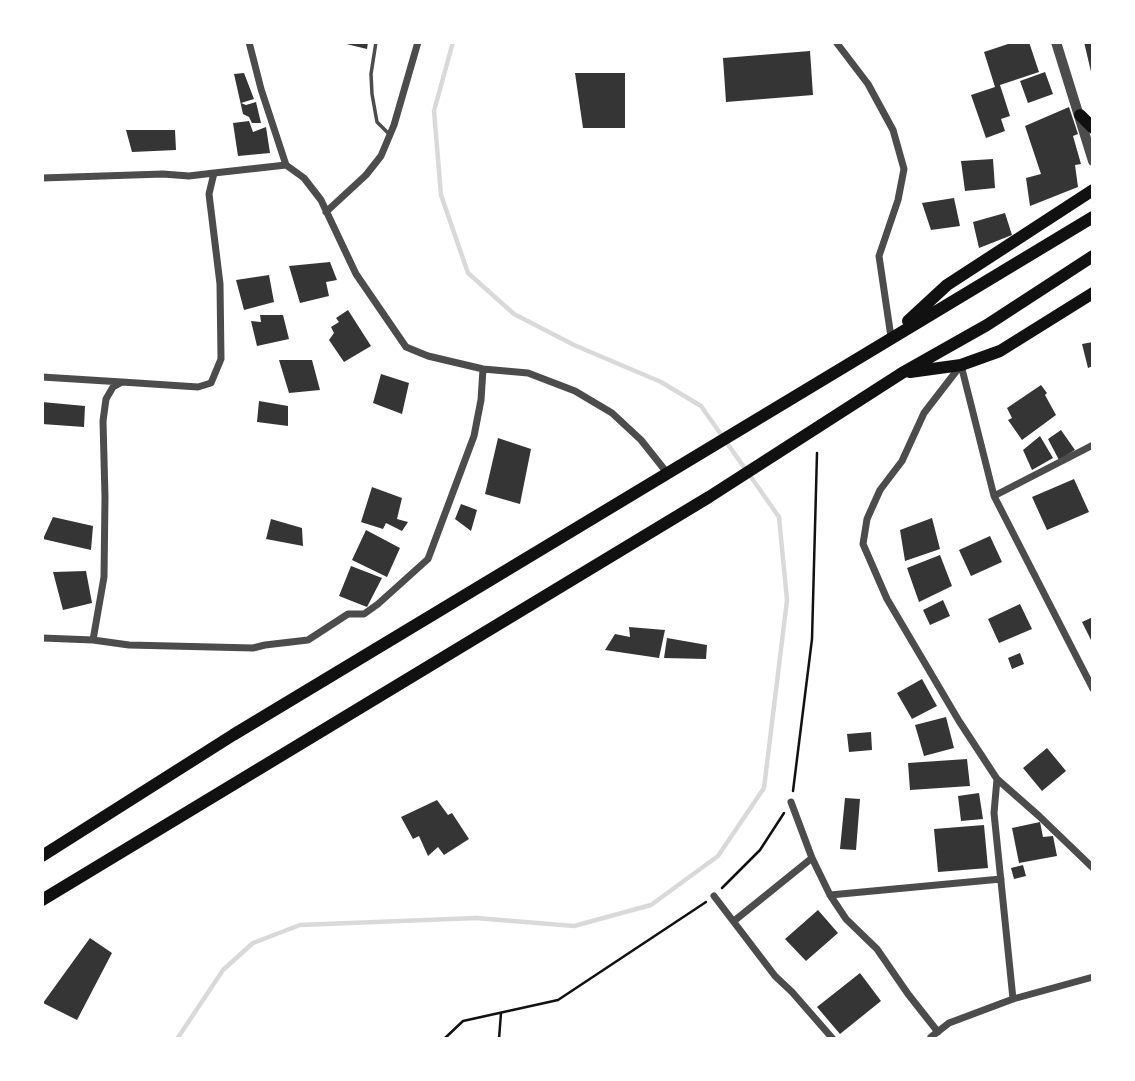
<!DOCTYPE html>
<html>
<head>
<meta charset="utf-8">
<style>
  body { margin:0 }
  #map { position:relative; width:1135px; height:1081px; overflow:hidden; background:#fff; font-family:Arial,sans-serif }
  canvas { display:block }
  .frame { position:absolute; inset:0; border:44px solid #fff; pointer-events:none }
</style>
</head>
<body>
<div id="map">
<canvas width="1135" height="1081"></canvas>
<div class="frame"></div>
</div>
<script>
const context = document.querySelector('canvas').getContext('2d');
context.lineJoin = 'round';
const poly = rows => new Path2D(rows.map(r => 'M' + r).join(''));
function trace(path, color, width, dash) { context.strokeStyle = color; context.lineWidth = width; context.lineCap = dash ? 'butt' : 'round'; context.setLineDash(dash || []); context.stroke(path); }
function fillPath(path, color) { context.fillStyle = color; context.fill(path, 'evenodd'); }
trace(poly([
  [177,1039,223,970,253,943,300,925,476,918,574,926,651,905,718,856,764,788,787,600,779,517,701,406,661,382,574,345,514,314,468,273,441,195,434,111,453,42]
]), '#d9d9d9', 4.5);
fillPath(poly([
  [338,42,368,42,367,49],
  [1014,42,1029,42,1039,72,1000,85,1010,116,1001,119,1005,131,986,138,971,95,995,87,984,52],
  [1084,42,1093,42,1093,76,1092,76],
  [810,51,813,95,726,102,723,58],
  [1045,72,1053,94,1028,103,1020,81],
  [244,73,254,99,241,103,246,105,256,102,261,123,252,123,249,117,243,114,234,74],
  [575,73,625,73,625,128,583,128],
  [1069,107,1078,134,1073,136,1081,164,1075,165,1078,187,1030,206,1026,178,1041,174,1025,126],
  [249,121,253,132,266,127,270,153,238,156,233,123],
  [126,130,175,130,176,150,132,152],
  [993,159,995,188,965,191,961,161],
  [954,198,960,226,931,230,922,203],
  [1005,213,1012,235,979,248,973,222],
  [330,262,337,280,326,282,329,296,300,303,289,266],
  [269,275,274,302,244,310,236,280],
  [348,310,371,346,344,362,329,340,334,333,331,327,339,322,336,318],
  [260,315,283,315,289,339,257,346,251,321,261,322],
  [1093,342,1093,366,1088,368,1082,344],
  [279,360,312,360,320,390,289,393],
  [381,374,409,383,402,414,373,403],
  [1041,385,1047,393,1045,395,1056,415,1022,440,1008,420,1012,418,1007,408],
  [259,401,288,406,288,426,257,422],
  [42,402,85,406,84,427,42,424],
  [1061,430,1075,450,1059,460,1048,439],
  [1040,436,1053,458,1032,470,1023,450],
  [498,438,531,449,520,504,485,494],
  [1074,479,1089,512,1047,530,1032,497],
  [372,487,402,498,397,519,408,522,402,531,386,523,383,529,361,522],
  [461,504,477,510,471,531,455,519],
  [53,517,93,526,91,550,43,539],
  [932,518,940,549,905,561,900,530],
  [271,519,302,528,303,546,266,539],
  [366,530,400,548,387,577,352,560],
  [990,536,1002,562,971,576,959,550],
  [940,555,952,586,919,602,907,568],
  [351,566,382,578,367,607,339,596],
  [86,571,92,603,63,610,53,572],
  [943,600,950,616,930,625,923,610],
  [1020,604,1032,629,999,643,988,619],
  [1093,617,1093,644,1082,622],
  [629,627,665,630,659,658,605,650,615,634,630,637],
  [667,638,707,645,706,659,664,658],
  [1020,653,1024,664,1012,669,1008,658],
  [922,679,937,706,912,719,897,693],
  [946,717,954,748,924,756,915,725],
  [871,732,872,750,849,752,847,734],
  [1047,748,1066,771,1042,791,1023,768],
  [967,759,970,786,910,790,908,763],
  [979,793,983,819,961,821,958,796],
  [845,798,860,799,856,850,840,849],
  [437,800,448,815,452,813,469,839,444,855,438,847,428,856,419,836,413,839,401,817],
  [1040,822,1043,837,1053,836,1057,856,1019,863,1012,828],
  [984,825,988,868,938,872,934,829],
  [1023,865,1026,876,1014,879,1011,868],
  [818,910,838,933,806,961,785,939],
  [90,938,112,953,77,1020,43,1003],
  [860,973,881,1001,840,1034,817,1007]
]), '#353535');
trace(poly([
  [793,791,812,639,817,453],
  [722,888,760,850,784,813],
  [444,1039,463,1021,558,1000,706,902],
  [499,1039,501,1013]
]), '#111', 2.5);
trace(poly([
  [376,42,371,74,372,94,377,122,390,135]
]), '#4c4c4c', 3.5);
trace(poly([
  [249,42,261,89,286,165,304,178,321,200,356,274,406,347,428,356,483,369,528,373,575,391,612,413,641,440,668,474],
  [836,42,868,84,893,130,904,169,898,200,879,256,891,337],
  [42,178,163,174,189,176,214,173],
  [326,212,366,175,381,156,394,125,418,42],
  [961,365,924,413,902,461,880,490,867,519,863,544,887,599,959,721,997,779,994,813,1013,999],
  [961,365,994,496],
  [42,377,122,382],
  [1093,445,994,496,1093,689],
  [42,638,93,640,129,645,253,648,265,645,308,640,348,614,364,614,378,604,428,559,474,436,481,400,483,369],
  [93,640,104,577,105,497,103,421,106,399,113,387,122,382,198,387,211,383,221,359,220,284,209,194,214,173,286,165],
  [997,779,1039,816,1093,868],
  [791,802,812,858,830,895,846,919,877,949,908,994,938,1032],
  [830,895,1001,879],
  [714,896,775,976,792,992,833,1039],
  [734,921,812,858],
  [931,1037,949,1023,1013,999,1093,977]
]), '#4c4c4c', 7);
trace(poly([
  [1056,42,1093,161]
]), '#4c4c4c', 10);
trace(poly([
  [1080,115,1093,128],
  [908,321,947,285,1093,190],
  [910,372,961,365,1000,351,1093,293],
  [42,856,233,735,1093,217],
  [42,900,709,497,902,373,987,325,1093,256]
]), '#111', 12);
</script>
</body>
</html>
